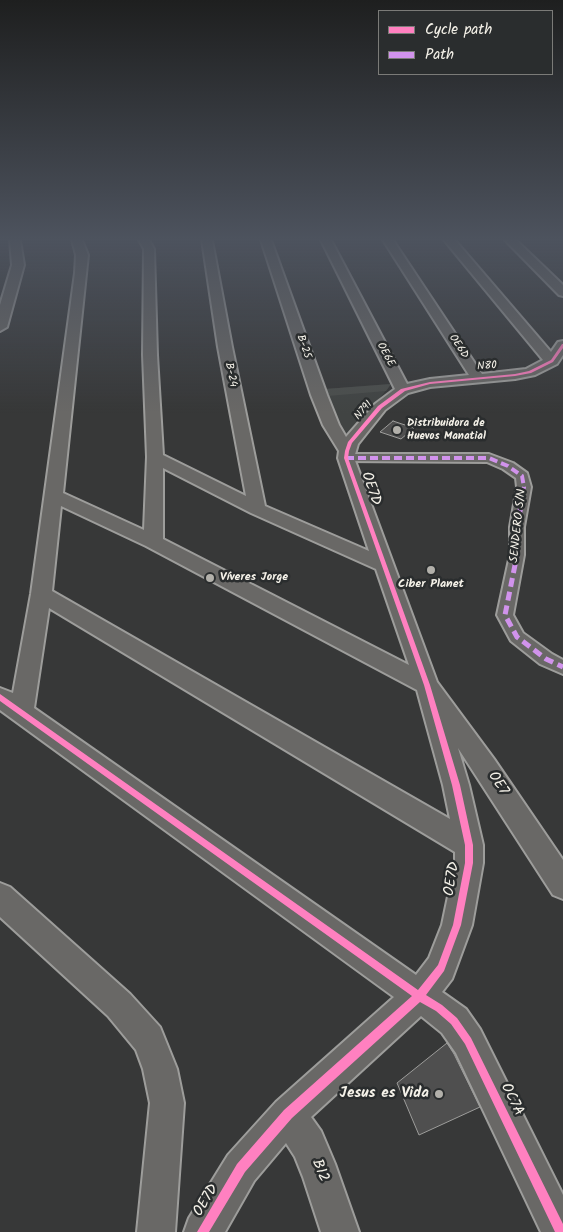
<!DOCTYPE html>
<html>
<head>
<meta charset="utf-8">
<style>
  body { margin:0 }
  #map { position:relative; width:563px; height:1232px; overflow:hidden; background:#373838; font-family:Kalam,sans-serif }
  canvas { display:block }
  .legend { position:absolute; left:378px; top:10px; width:175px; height:65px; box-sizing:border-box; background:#2a2d2e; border:1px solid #7b7b78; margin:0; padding:6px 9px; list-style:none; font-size:15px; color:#f4f1e8 }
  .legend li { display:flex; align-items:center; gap:10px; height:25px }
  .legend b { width:25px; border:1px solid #7b7b78 }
</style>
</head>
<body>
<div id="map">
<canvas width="563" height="1232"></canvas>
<ul class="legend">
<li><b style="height:6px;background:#ff80c0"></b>Cycle path</li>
<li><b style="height:6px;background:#d193ec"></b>Path</li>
</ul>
</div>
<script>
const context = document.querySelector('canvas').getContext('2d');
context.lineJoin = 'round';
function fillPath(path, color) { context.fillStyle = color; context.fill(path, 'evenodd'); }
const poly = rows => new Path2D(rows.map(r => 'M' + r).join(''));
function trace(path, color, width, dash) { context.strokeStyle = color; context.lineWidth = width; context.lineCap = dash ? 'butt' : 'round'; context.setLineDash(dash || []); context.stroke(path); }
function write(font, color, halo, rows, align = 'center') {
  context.font = font + ' Kalam,sans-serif'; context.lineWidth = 5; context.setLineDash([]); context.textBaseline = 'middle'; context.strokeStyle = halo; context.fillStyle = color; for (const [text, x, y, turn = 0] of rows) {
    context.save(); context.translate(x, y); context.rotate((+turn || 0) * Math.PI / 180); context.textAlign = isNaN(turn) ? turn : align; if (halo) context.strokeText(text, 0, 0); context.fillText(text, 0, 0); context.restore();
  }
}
fillPath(poly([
  [391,384,352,433,344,433,325,389]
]), '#414443');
fillPath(poly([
  [391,384,386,391,328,396,325,389]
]), '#4b4e4c');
const building = poly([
  [393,421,414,428,401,439,380,432,393,421],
  [447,1043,454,1054,480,1107,419,1135,397,1083,447,1043]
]);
fillPath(building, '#4f4f4f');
trace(building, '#9d9d9b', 1);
const pedestrian = poly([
  [346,454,489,454,513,463,527,473,531,487,524,527,524,555,513,615,523,633,552,654,563,660,563,674,540,664,511,641,497,615,510,555,510,527,517,487,516,478,503,469,487,462,341,461,340,458,346,454]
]);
const minor = poly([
  [10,240,20,240,24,265,7,327,0,331,0,305,12,265,10,240],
  [72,240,82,240,88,255,63,493,144,530,147,457,143,355,144,249,139,240,149,240,154,249,157,355,163,455,246,496,218,347,202,240,212,240,232,347,265,506,369,551,338,458,339,451,323,425,311,395,261,240,271,240,327,395,339,425,346,437,375,404,395,389,321,240,331,240,407,384,430,379,469,375,383,240,393,240,482,374,526,369,543,360,444,240,455,240,551,352,558,342,563,341,563,355,557,364,535,375,515,379,430,387,408,393,385,410,358,444,354,458,437,682,494,759,563,860,563,899,553,895,458,748,469,785,483,845,483,863,472,925,452,979,442,992,466,1009,480,1029,563,1195,563,1232,541,1232,456,1053,442,1033,421,1016,311,1117,321,1131,335,1164,359,1232,321,1232,303,1177,295,1157,286,1143,254,1181,225,1232,184,1232,189,1218,228,1155,276,1102,394,997,0,710,0,688,13,693,31,594,75,273,76,255,72,240],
  [163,468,251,513,376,569,409,665,163,539,163,468],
  [61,506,146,546,417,690,443,785,450,819,52,591,61,506],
  [49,608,455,852,455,863,442,925,429,958,416,975,34,708,49,608],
  [505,240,516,240,563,285,563,296,559,295,505,240],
  [0,883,10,887,130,994,160,1027,177,1069,184,1103,175,1232,137,1232,150,1103,143,1069,136,1050,108,1016,0,917,0,883]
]);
trace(pedestrian, '#9d9d9b', 4);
trace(minor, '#9d9d9b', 4);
fillPath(pedestrian, '#696866');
fillPath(minor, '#696866');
trace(poly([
  [346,458,489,458,508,466,522,476,524,487,522,496]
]), '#d193ec', 4, [8, 4]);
trace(poly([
  [523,495,517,527,517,555,505,615,517,637,546,659,563,667]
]), '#d193ec', 5, [9, 5]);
fillPath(poly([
  [562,344,563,344,563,348,553,362,531,373,515,376,430,384,405,391,382,408,352,443,349,451,348,458,430,685,460,785,473,845,473,863,461,925,444,971,426,995,442,1005,457,1018,471,1038,563,1224,563,1232,555,1232,465,1044,451,1024,436,1011,420,1002,292,1118,245,1172,209,1232,197,1232,237,1164,284,1110,412,996,0,701,0,694,418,990,438,965,453,925,465,863,465,845,452,785,424,685,344,458,345,451,348,442,378,406,401,389,430,382,515,374,529,371,551,360,562,344]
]), '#ff80c0');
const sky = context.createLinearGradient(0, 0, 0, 413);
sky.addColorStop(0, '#1e1f1f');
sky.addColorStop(0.58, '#4d535e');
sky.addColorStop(1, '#4d535e00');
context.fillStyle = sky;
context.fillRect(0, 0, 563, 413);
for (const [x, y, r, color] of [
  [397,430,5,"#b2b0aa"],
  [431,570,5,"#b2b0aa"],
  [210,578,5,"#b2b0aa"],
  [439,1094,5,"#b2b0aa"]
]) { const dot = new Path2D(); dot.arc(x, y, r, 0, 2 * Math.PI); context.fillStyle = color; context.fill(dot); trace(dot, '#2a2d2e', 2); }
write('11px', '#f4f1e8', '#2a2d2e', [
  ["B-25",303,347,71],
  ["OE6D",458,347,57],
  ["OE6E",385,355,62],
  ["N80",487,367,-4],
  ["B-24",230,375,79],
  ["N79I",364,411,-49]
]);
write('bold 11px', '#f4f1e8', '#2a2d2e', [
  ["Distribuidora de",407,424],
  ["Huevos Manatial",407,437]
], 'left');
write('12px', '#f4f1e8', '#2a2d2e', [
  ["SENDERO S/N",519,526,-84]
]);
write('bold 12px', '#f4f1e8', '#2a2d2e', [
  ["Víveres Jorge",220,578],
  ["Ciber Planet",431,585,"center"]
], 'left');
write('15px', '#f4f1e8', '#2a2d2e', [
  ["OE7D",370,489,71],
  ["OE7",497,784,57],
  ["OE7D",453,879,-81],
  ["OC7A",511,1100,64],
  ["B12",319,1171,68],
  ["OE7D",207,1201,-59]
]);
write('bold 15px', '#f4f1e8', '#2a2d2e', [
  ["Jesus es Vida",429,1094]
], 'right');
</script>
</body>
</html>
